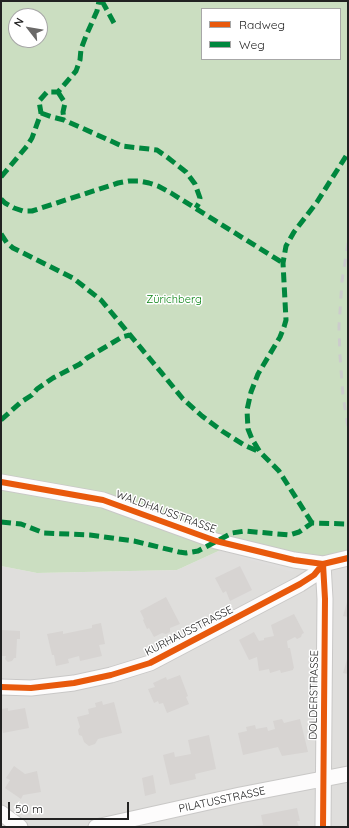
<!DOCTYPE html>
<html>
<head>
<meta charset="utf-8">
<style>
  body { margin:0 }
  #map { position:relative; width:349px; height:828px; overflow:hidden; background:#f0eeeb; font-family:Quicksand,sans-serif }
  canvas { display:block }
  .frame { position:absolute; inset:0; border:2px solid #222; pointer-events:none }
  .legend { position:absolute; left:201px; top:8px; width:140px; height:52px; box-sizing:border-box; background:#fff; border:1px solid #a7a7a7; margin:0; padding:5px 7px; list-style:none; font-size:12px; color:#222 }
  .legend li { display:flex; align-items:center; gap:8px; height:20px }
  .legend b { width:20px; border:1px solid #a7a7a7 }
  .north { position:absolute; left:8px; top:8px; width:40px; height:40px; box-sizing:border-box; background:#fff; border:1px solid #a7a7a7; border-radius:50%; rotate:301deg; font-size:11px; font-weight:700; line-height:16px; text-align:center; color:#222 }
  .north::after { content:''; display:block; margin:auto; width:14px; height:18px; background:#6a6968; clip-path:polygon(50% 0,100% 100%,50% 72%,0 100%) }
  .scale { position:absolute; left:8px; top:802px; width:121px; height:18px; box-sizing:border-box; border:2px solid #222; border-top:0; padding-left:5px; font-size:12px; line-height:14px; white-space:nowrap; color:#222; -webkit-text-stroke:3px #fff; paint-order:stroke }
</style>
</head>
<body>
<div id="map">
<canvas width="349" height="828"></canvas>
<div class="frame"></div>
<ul class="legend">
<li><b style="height:5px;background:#e8590c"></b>Radweg</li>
<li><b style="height:5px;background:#00873e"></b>Weg</li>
</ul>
<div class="north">N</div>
<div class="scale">50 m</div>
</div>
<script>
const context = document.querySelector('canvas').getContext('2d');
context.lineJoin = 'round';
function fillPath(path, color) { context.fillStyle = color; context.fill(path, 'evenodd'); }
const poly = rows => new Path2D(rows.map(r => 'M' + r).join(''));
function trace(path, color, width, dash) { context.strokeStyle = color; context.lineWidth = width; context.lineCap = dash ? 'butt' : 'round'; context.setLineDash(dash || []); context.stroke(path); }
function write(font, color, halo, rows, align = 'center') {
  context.font = font + ' Quicksand,sans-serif'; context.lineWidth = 3; context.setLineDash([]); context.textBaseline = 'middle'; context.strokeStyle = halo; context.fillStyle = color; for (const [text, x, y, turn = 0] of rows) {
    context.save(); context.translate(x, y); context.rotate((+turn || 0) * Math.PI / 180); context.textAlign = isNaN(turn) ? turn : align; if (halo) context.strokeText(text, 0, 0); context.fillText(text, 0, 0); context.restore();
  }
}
fillPath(poly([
  [238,542,348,552,348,827,1,827,1,566,37,573,177,570]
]), '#dfdedc');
fillPath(poly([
  [1,1,348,1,348,552,324,559,238,542,177,570,37,573,1,566],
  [202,9,340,9,340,59,202,59],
  [16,16,40,16,40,40,16,40]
]), '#cbdec1');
fillPath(poly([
  [241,552,296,568,292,572,239,557]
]), '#e0dfde');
fillPath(poly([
  [240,566,252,590,230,601,226,591,223,593,215,578],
  [166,597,180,624,170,628,170,632,166,634,162,633,154,637,149,628,147,629,143,620,144,619,140,611],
  [348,599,348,617,343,616],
  [294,614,304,633,302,634,301,637,297,639,295,637,287,641,288,648,290,648,294,668,293,669,293,670,281,673,280,670,270,673,269,669,259,671,257,657,249,660,239,640,254,632,259,641,264,640,264,638,274,636,271,625],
  [101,623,105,644,99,645,102,656,80,661,79,656,68,659,69,663,56,666,54,655,52,655,47,634,63,631,63,634,92,628,92,625],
  [1,630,20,631,20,639,17,639,16,658,14,658,12,661,8,662,5,659,6,656,1,656],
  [348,656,348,674,343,673],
  [180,675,188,696,186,697,189,704,167,713,163,703,159,704,158,701,154,703,148,689,155,687,153,683,166,677,167,680],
  [102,701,103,705,114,702,122,733,98,739,95,744,89,746,84,742,82,736,79,735,78,730,80,727,77,717,89,714,88,709,96,707,95,703],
  [8,708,8,711,25,708,29,728,3,733,2,728,1,728,1,709],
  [282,719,284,723,300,719,308,752,282,756,278,747,243,755,238,733,247,731,246,727,255,725,256,729,267,727,268,731,275,729,273,721],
  [209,735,216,769,195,774,196,779,170,785,163,755,174,752,175,757,191,754,188,740],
  [14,766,25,774,37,771,41,792,23,795,21,799,5,788,10,780,6,778],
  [153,775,156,793,145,796,142,778],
  [297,808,300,821,297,821,299,827,253,827,253,826,263,825,261,815]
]), '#d7d4d2');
const minor = poly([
  [1,482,103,500,216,541,294,560,323,564],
  [323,564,325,599,323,827],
  [1,687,31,688,74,683,111,675,150,663,300,584,314,575,323,564,348,558],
  [1,813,20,827],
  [96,827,240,795,348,774]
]);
trace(minor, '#c9c8c7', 17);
trace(minor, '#fdfcfc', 15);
trace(poly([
  [348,243,342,281,339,327,340,356,343,396,348,427]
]), '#ccc', 3, [8, 8]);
trace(poly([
  [102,1,114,23],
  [58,92,65,103,63,112,64,120],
  [41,113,52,117,64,120,122,146,157,150,167,157,186,172,195,184,200,198,199,203,196,208],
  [1,177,27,146,32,138,41,113,39,101,47,92,58,92,76,71,80,60,81,49,86,36,97,11,99,1],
  [1,199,5,203,14,208,23,211,32,211,118,183,129,181,139,181,149,183,158,186,171,193,283,263],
  [1,234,7,243,13,248,73,278,101,300,165,377,183,399,202,416,222,431,244,445,260,452],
  [1,420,21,402,32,395,37,389,53,378,80,364,87,358,122,337,130,335],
  [1,522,21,524,44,533,90,535,134,541,179,552,186,553,198,551,232,533,245,531,289,535,299,532,312,523,348,524],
  [312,523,279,471,260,452,252,439,248,429,247,410,251,392,258,374,280,337,284,327,286,320,283,263,286,246,294,232,317,202,348,153]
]), '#00873e', 5, [10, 5]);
trace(poly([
  [1,482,103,500,216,541,294,560,323,564],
  [323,564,325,599,323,827],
  [1,687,31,688,74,683,111,675,150,663,300,584,314,575,323,564,348,558]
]), '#e8590c', 6);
write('11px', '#0c8416', '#fff', [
  ["Zürichberg",174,300]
]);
write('11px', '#222', '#fff', [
  ["WALDHAUSSTRASSE",166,512,20],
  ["KURHAUSSTRASSE",189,631,-27],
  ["DOLDERSTRASSE",314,695,-89],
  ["PILATUSSTRASSE",222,800,-12]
]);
</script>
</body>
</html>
